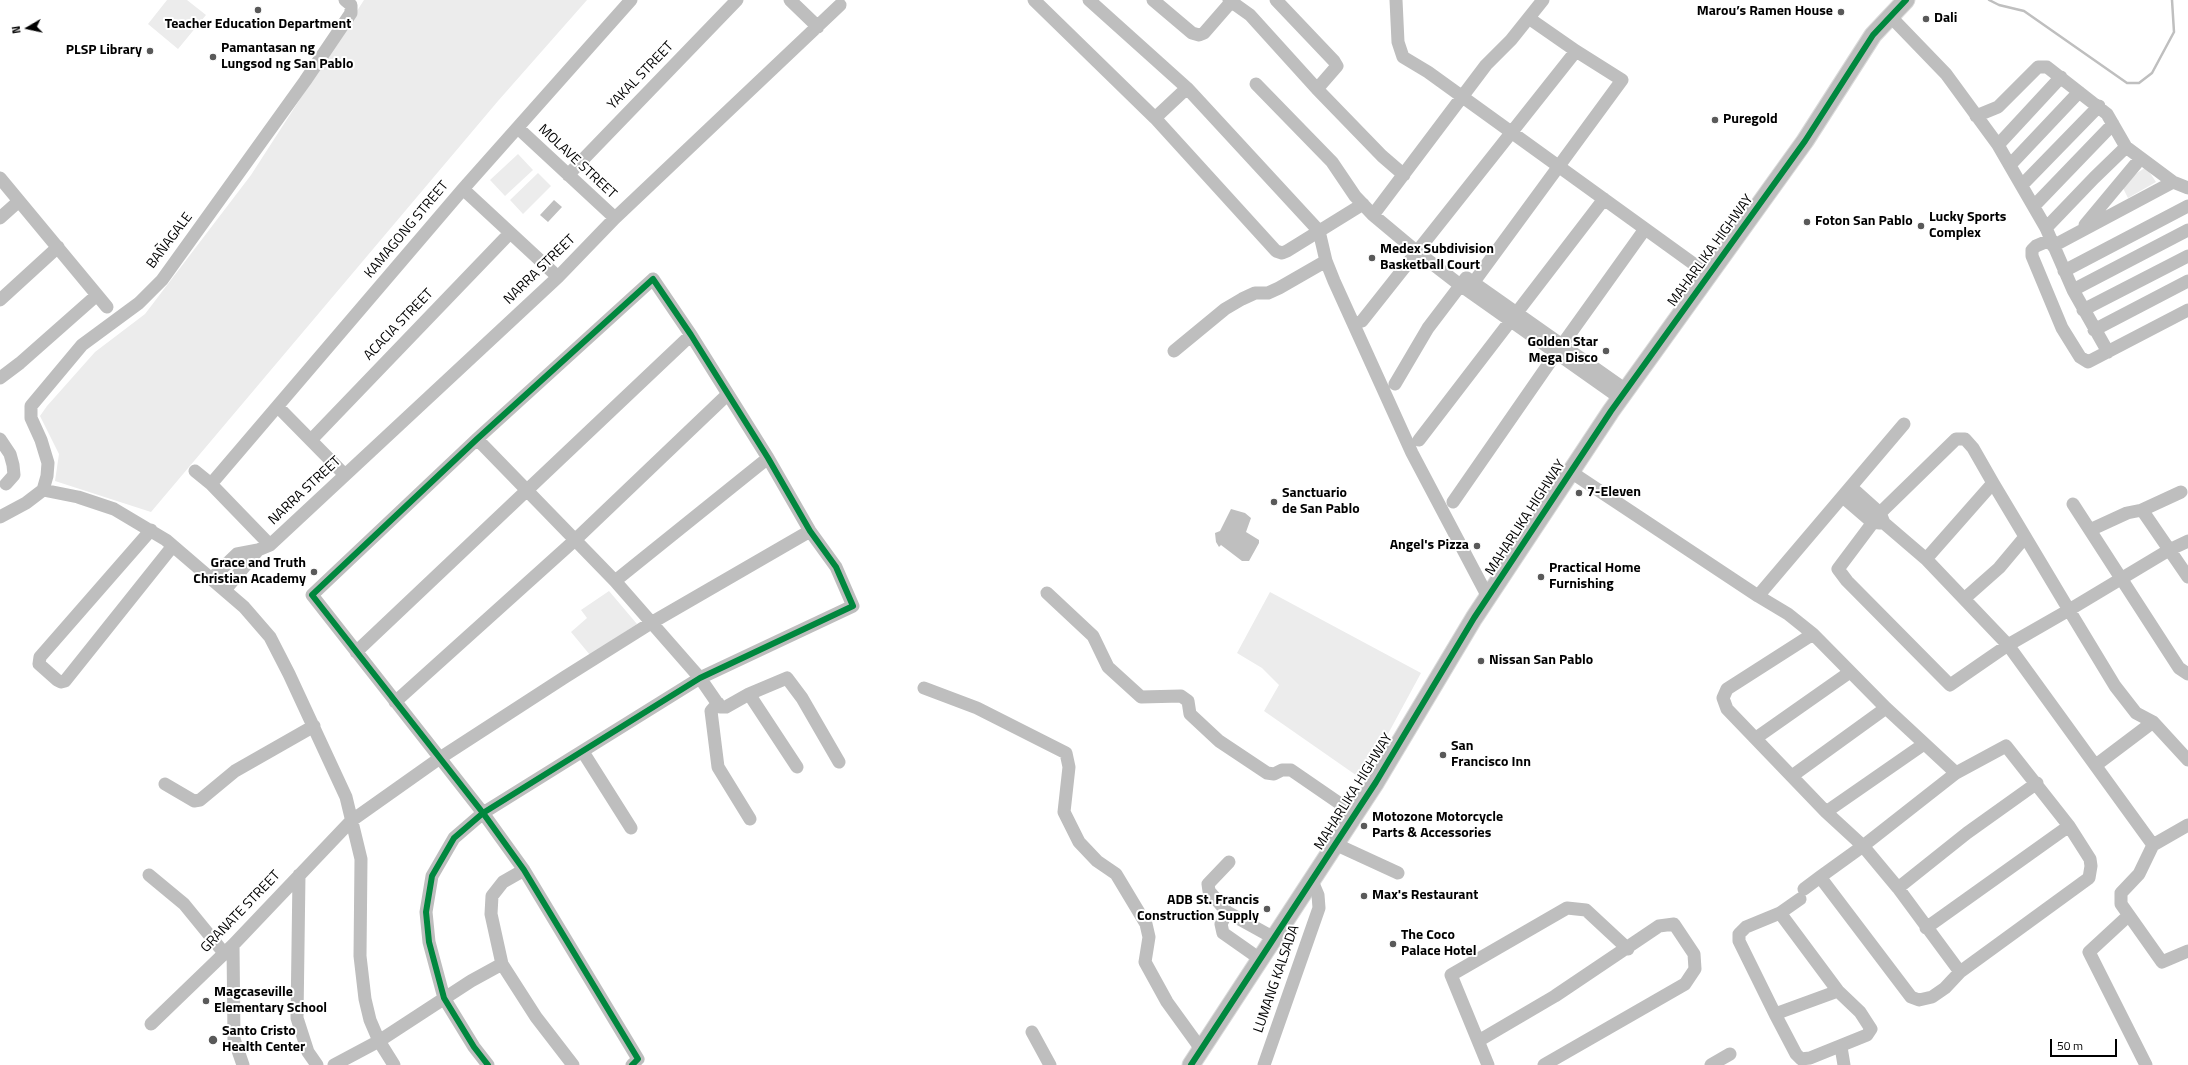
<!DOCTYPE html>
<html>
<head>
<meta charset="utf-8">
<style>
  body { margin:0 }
  #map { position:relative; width:2188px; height:1065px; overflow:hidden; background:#fff; font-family:"Titillium Web",sans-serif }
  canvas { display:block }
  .north { position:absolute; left:8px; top:8px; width:40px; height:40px; -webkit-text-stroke:3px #fff; paint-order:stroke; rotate:261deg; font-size:11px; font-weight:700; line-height:16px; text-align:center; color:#000 }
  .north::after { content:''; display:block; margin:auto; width:14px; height:18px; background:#000; clip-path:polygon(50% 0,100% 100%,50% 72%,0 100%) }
  .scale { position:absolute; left:2050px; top:1039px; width:67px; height:18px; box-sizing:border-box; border:2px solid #000; border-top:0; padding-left:5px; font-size:12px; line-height:14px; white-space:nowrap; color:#000; -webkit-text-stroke:3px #fff; paint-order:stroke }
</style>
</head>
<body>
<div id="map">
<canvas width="2188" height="1065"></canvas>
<div class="north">N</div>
<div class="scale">50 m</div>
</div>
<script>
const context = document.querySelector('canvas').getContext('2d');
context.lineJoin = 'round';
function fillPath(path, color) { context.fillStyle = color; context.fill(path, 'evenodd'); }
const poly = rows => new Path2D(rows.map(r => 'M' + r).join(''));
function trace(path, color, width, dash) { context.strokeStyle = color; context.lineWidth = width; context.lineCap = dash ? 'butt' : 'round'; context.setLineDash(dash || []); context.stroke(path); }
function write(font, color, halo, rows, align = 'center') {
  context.font = font + ' "Titillium Web",sans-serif'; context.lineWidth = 4; context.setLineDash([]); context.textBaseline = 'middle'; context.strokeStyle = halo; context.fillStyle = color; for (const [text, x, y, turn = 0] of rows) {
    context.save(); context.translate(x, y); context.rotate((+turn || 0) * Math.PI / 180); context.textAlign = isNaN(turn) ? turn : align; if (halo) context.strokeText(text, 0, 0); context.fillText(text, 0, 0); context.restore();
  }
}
fillPath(poly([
  [167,0,187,0,206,15,178,49,148,24],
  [364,0,587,0,498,101,151,512,55,481,59,454,40,416,47,406,95,352,145,314,251,175],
  [518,154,533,170,505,196,490,180],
  [2146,167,2156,182,2128,198,2121,184],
  [538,173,551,186,523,214,510,200],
  [609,591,637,624,590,655,571,632,587,618,581,610],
  [1270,592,1421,673,1363,780,1264,711,1279,685,1262,668,1237,653]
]), '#ececec');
fillPath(poly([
  [554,200,562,207,548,222,540,215],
  [1231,509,1245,513,1251,518,1246,532,1259,540,1259,543,1249,561,1242,561,1221,545,1219,547,1216,542,1215,533,1220,531]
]), '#bfbfbf');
trace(poly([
  [1989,0,1999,5,2024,11,2127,83,2139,83,2152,73,2174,32,2172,0]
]), '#bfbfbf', 2.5);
const major = poly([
  [1191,1065,1376,782,1474,618,1611,411,1805,141,1873,35,1906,0]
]);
trace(major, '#dbdbdb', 19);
trace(poly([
  [790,0,818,27],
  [1034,0,1155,118,1276,251,1282,253,1287,251,1363,204],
  [1089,0,1187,88,1319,231,1326,261,1334,281,1412,453,1488,597],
  [1153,0,1192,33,1199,35,1204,33,1231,2],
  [1229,0,1250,15,1317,89,1382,156,1404,175],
  [1276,0,1334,61,1337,66,1317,89],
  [1396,0,1398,42,1403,57,1428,72,1709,275],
  [1890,16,1946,74,1998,145,2046,228,2073,290,2108,352],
  [1256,84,1332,162,1355,196,1373,215,1416,251,1460,285,1620,398],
  [1976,116,1998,107,2038,67,2047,67,2107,114,2126,147,2173,182,2188,188],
  [1155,118,1187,88],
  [519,129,615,218],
  [1998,145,2061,77],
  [2010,165,2079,92],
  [568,175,737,0],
  [0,178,107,307],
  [2022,185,2099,106],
  [463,189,558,277],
  [2034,206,2113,124],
  [1373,215,1486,65,1511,40,1543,0],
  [0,218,19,201],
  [2085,225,2140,159],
  [2046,228,2094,178,2126,147],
  [2050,240,2036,246,2032,250,2032,256,2062,328,2080,357,2088,362,2188,310],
  [2053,246,2173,182],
  [2064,271,2188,206],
  [1467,278,1626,390],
  [1468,290,1622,80,1576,51,1530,19],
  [2073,290,2188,230],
  [0,300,58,247],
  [2083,310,2188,256],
  [1362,321,1576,51],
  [2094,330,2188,281],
  [1174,351,1225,309,1242,299,1255,293,1268,293,1279,288,1326,261],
  [0,378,20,363,97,295],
  [1395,384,1428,328,1466,278],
  [278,407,345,475],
  [0,439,10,454,13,465,14,475,6,484],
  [477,439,615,581,700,678,720,707,726,707,749,694,787,678,802,698,839,762],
  [311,440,510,233],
  [1419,440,1604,199],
  [195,471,211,484,270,545],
  [1571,472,1758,596,1904,424],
  [211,484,463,189,631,0],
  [1851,487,1880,513,1884,523,1926,559,2008,645,2153,845],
  [43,490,47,476,48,463,41,440,31,418,31,406,82,345,139,303,162,280,305,81,351,13,351,5,345,0],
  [1843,497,1872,522,1880,523],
  [1453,502,1557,352,1645,229],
  [2073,504,2179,668,2188,674],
  [2142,510,2181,492],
  [0,517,26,503,43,490,78,497,114,509,166,540,244,607,270,637,289,674,346,797,361,859,360,956,365,999,370,1020,379,1041,394,1065],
  [151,530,40,657,39,664,57,680,61,682,65,681,172,547],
  [2090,530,2127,513,2142,510,2188,577],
  [2188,541,2169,550,2069,610,2008,645,1950,685,1847,581,1838,569,1880,513,1956,439,1965,439,1973,448,1993,483,2069,610,2115,686,2136,713,2153,722,2188,760],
  [1926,559,1993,483],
  [211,579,237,554,258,550,270,545,558,277,615,218,840,5],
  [615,581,768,458],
  [225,590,258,550],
  [1047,593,1093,636,1108,667,1141,697,1181,696,1188,701,1190,714,1219,741,1267,773,1274,774,1282,770,1291,770,1355,814],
  [1758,596,1788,614,1813,634,1886,708,1956,773],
  [1964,599,1999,568,2025,537],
  [1813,634,1727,689,1723,698,1727,709,1826,812,1863,846,1898,888,1960,972],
  [356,652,691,335],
  [924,688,977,708,1066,753,1069,767,1064,812,1079,842,1097,861,1116,874,1146,924,1149,937,1145,962,1167,1002,1201,1049],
  [749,694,797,767],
  [395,702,575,540,728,394],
  [718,703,711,711,718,767,750,819],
  [1756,738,1850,672],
  [583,752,631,828],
  [2096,765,2153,722],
  [1792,776,1886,708],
  [165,784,194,801,200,800,235,771,314,726],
  [1826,812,1924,744],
  [2188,825,2153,845,2139,874,2121,893,2121,904,2162,962,2188,951],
  [1335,844,1398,873],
  [1229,862,1208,884,1209,891,1227,912,1221,924,1223,933,1260,959],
  [524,870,503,882,492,896,491,914,502,964,536,1017,573,1065],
  [149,875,184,904,224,953],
  [299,875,297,1018,308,1052,317,1065],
  [1898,888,1967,833,2037,783],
  [1804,889,1820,877,1863,846,1956,773,2006,746,2069,826,2090,859,2091,866,2089,878,1960,972,1945,988,1932,997,1919,1000,1911,997,1820,877],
  [1227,912,1274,938],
  [1780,913,1838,991,1860,1012,1871,1029,1867,1035,1810,1058,1801,1059,1796,1054,1775,1014,1739,941,1739,934,1746,927,1780,913,1800,899],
  [2128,916,2089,952,2146,1065],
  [1926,928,2069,826],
  [233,945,234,1039,243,1065],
  [1775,1014,1838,991],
  [151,1024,233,945,351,821,440,758,565,677,651,623,810,531],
  [1032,1032,1050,1065],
  [1480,1040,1555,996,1659,926,1674,924,1694,954,1695,969,1685,984,1544,1065],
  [1841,1047,1844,1065],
  [334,1065,379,1041,471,981,502,964],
  [488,1065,474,1047,444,998,429,942,426,912,432,876,454,838,483,813,700,678,853,606,836,567,810,531,768,458,691,335,653,279,477,439,312,595,483,813,524,870,638,1059,632,1065],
  [1264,1065,1319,908,1318,895,1312,881],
  [1488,1065,1451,975,1567,908,1586,910,1628,949],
  [1711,1065,1730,1054]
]), '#bebebe', 13);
trace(major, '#bebebe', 17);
trace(poly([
  [488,1065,474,1047,444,998,429,942,426,912,432,876,454,838,483,813,700,678,853,606,836,567,810,531,768,458,691,335,653,279,477,439,312,595,483,813,524,870,638,1059,632,1065],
  [1191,1065,1376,782,1474,618,1611,411,1805,141,1873,35,1906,0]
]), '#00873e', 6);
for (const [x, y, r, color] of [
  [258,10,4,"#595959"],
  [1841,12,4,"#595959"],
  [1926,19,4,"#595959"],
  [150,51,4,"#595959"],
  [213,57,4,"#595959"],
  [1715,120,4,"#595959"],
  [1807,222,4,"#595959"],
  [1921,226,4,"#595959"],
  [1372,258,4,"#595959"],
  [1606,351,4,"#595959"],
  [1579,493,4,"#595959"],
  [1274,502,4,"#595959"],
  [1477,546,4,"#595959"],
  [314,572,4,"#595959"],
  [1541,577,4,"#595959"],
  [1481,661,4,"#595959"],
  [1443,755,4,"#595959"],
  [1364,826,4,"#595959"],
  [1364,896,4,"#595959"],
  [1267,909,4,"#595959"],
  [1393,944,4,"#595959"],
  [206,1001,4,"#595959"],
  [213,1040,5,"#595959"]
]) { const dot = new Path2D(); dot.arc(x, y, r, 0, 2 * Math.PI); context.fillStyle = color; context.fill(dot); trace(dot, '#fff', 1.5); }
write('bold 14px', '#000', '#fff', [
  ["Marou’s Ramen House",1833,12,"right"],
  ["Dali",1934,19],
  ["Teacher Education Department",258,25,"center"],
  ["Pamantasan ng",221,49],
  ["Lungsod ng San Pablo",221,65],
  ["PLSP Library",142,51,"right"],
  ["Puregold",1723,120],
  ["Lucky Sports",1929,218],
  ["Complex",1929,234],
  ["Foton San Pablo",1815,222],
  ["Medex Subdivision",1380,250],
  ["Basketball Court",1380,266],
  ["Golden Star",1598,343,"right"],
  ["Mega Disco",1598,359,"right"],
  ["7-Eleven",1587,493],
  ["Sanctuario",1282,494],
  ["de San Pablo",1282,510],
  ["Angel's Pizza",1469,546,"right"],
  ["Grace and Truth",306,564,"right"],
  ["Christian Academy",306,580,"right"],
  ["Practical Home",1549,569],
  ["Furnishing",1549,585],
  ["Nissan San Pablo",1489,661],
  ["San",1451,747],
  ["Francisco Inn",1451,763],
  ["Motozone Motorcycle",1372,818],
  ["Parts & Accessories",1372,834],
  ["Max's Restaurant",1372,896],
  ["ADB St. Francis",1259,901,"right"],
  ["Construction Supply",1259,917,"right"],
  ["The Coco",1401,936],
  ["Palace Hotel",1401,952],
  ["Magcaseville",214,993],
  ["Elementary School",214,1009],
  ["Santo Cristo",222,1032],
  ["Health Center",222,1048]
], 'left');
write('14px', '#000', '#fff', [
  ["YAKAL STREET",641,76,-46],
  ["MOLAVE STREET",577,162,43],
  ["KAMAGONG STREET",407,230,-50],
  ["BAÑAGALE",170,241,-53],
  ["MAHARLIKA HIGHWAY",1711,251,-54],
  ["NARRA STREET",540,270,-44],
  ["ACACIA STREET",399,325,-46],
  ["NARRA STREET",305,491,-43],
  ["MAHARLIKA HIGHWAY",1526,518,-57],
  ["MAHARLIKA HIGHWAY",1354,792,-58],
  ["GRANATE STREET",241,912,-46],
  ["LUMANG KALSADA",1277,979,-71]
]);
</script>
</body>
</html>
